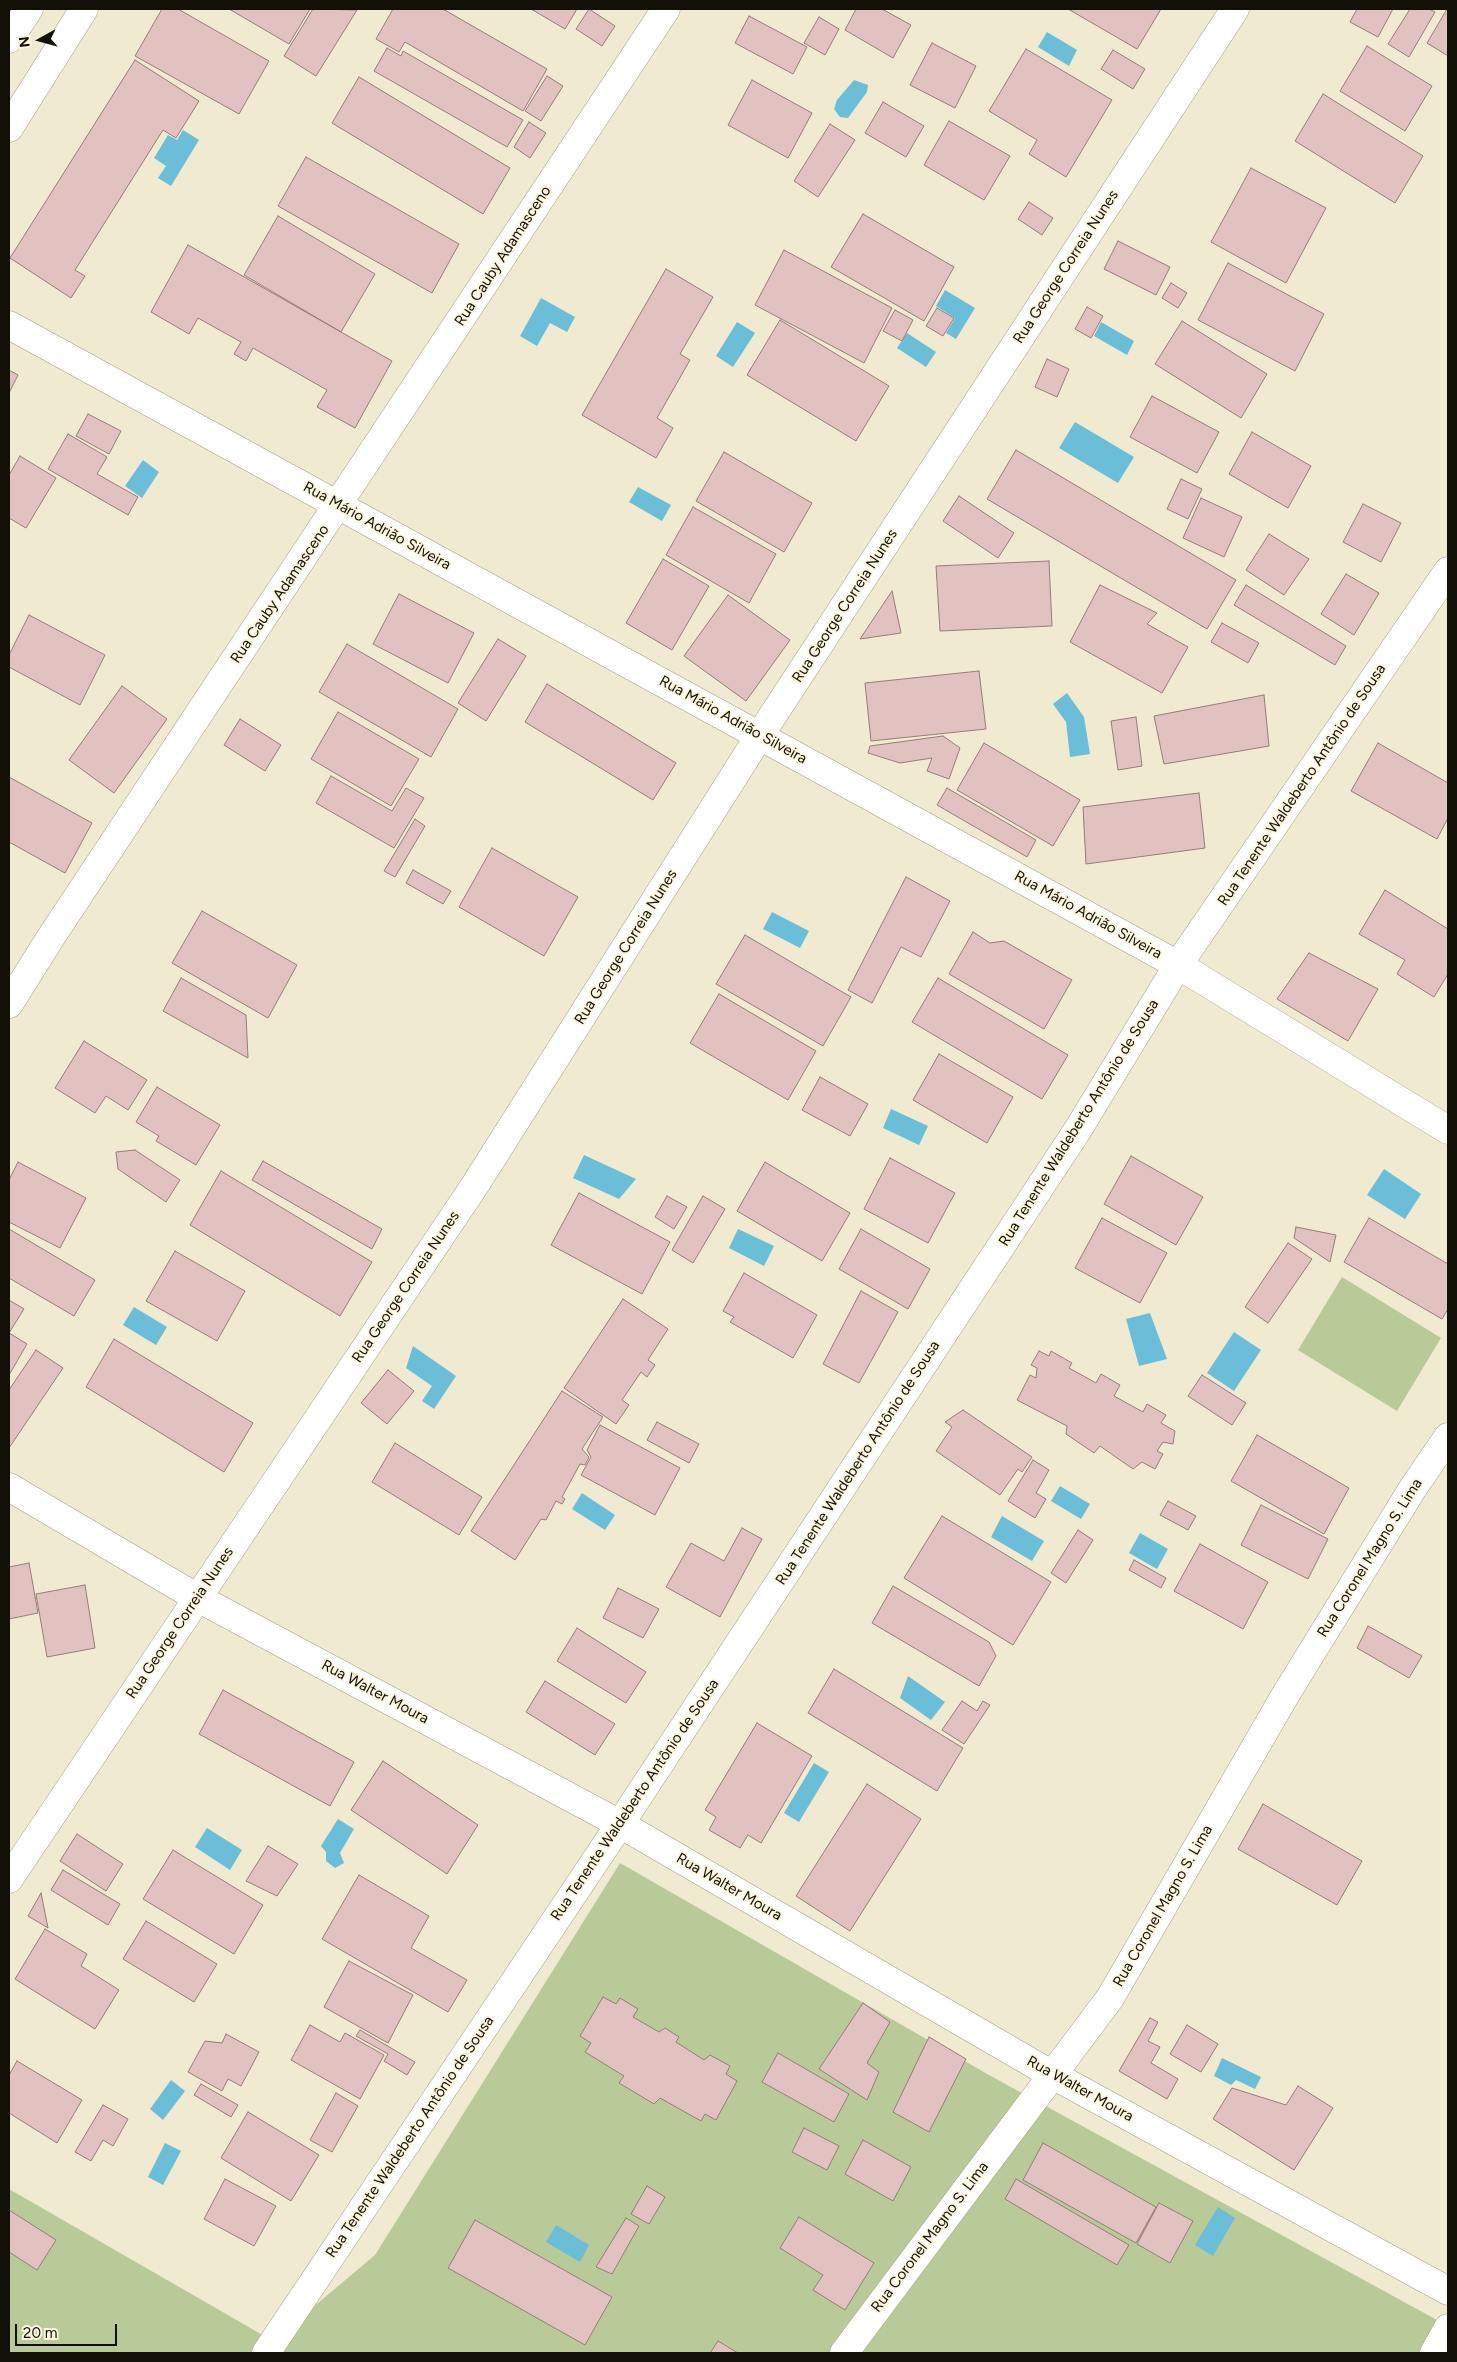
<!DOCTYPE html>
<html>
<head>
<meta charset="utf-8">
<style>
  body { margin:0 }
  #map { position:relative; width:1457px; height:2362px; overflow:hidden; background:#f0ead0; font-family:Figtree,sans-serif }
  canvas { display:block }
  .frame { position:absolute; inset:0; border:10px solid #110f06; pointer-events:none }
  .north { position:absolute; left:15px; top:15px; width:50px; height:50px; -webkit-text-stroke:4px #fdf7dd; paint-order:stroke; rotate:263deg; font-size:14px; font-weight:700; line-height:20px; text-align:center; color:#110f06 }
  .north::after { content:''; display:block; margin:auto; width:18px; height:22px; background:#110f06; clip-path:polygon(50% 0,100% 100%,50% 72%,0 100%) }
  .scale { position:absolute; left:15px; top:2324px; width:102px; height:22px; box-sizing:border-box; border:2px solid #110f06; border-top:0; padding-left:6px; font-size:15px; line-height:18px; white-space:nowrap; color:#110f06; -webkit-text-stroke:4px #fdf7dd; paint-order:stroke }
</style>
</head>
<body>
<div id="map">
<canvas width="1457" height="2362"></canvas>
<div class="frame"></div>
<div class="north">N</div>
<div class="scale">20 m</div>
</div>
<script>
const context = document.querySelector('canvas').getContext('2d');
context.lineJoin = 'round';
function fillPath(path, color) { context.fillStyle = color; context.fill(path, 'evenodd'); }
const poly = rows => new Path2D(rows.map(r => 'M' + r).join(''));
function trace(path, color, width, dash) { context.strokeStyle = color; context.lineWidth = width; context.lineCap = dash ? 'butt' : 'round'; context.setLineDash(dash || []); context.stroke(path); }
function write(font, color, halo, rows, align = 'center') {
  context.font = font + ' Figtree,sans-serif'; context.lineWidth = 4; context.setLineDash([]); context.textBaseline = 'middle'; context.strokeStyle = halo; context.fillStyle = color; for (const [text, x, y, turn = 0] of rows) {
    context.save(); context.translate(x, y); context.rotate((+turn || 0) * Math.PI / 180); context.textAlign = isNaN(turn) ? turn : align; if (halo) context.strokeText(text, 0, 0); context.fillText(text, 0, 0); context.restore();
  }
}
fillPath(poly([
  [1342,1277,1441,1338,1397,1411,1298,1350],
  [620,1863,989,2075,1448,2326,1448,2353,9,2353,9,2189,273,2341,375,2255]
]), '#b7ca98');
fillPath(poly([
  [1047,32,1077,50,1069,66,1038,47],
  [854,80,868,85,867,92,848,118,840,117,834,109,837,100],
  [183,130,199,140,171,186,158,178,166,166,154,158,168,135,177,140],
  [945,290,975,308,956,339,946,333,955,318,936,306],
  [541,298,575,317,567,332,550,323,537,346,520,336],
  [737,322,755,333,733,367,716,356],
  [1101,322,1134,341,1127,355,1094,336],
  [907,333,936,352,926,367,897,348],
  [1075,422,1134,457,1118,483,1059,448],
  [143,460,159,472,142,498,125,486],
  [638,487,671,505,662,521,629,502],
  [1067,693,1084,717,1090,754,1070,757,1066,722,1053,704],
  [772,912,809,931,800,948,763,929],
  [891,1109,928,1126,919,1145,883,1128],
  [584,1155,636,1179,619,1199,573,1178],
  [1384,1169,1421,1194,1405,1219,1367,1195],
  [738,1229,774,1246,764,1266,729,1248],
  [134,1307,167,1327,156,1345,123,1325],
  [1150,1313,1167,1359,1139,1366,1126,1319],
  [1234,1332,1261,1350,1234,1391,1207,1373],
  [413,1346,456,1376,434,1409,422,1401,432,1386,406,1368],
  [1060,1486,1090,1504,1081,1519,1051,1501],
  [582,1493,615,1515,605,1530,572,1509],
  [1002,1516,1044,1541,1032,1561,991,1537],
  [1140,1533,1168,1549,1157,1569,1129,1553],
  [908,1676,945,1702,931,1720,900,1698],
  [814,1763,829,1772,799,1822,784,1813],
  [338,1819,354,1829,340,1853,344,1863,335,1868,326,1861,326,1852,321,1846],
  [207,1828,242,1850,230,1870,195,1847],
  [1222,2058,1261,2077,1255,2089,1236,2080,1231,2085,1214,2076],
  [171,2080,185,2091,163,2120,150,2109],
  [165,2143,181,2151,163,2185,148,2177],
  [1218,2207,1235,2218,1213,2256,1195,2245],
  [556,2225,589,2245,580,2262,546,2242]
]), '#6bbed7');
const building = poly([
  [162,9,178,9,269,61,239,114,135,56,162,9],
  [229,9,310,9,289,44,229,9],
  [313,9,357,10,316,76,284,56,313,9],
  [393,9,443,9,547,69,523,111,405,42,399,52,376,39,393,9],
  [531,9,577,9,565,29,531,9],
  [589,9,615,26,602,46,576,29,589,9],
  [856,9,882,9,911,25,893,58,845,30,856,9],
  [1068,9,1161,9,1137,49,1068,9],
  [1357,9,1393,9,1378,37,1350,22,1357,9],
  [1410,9,1429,9,1435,12,1409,57,1388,44,1410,9],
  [1447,9,1448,9,1448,56,1427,43,1447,9],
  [749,16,807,47,793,74,735,43,749,16],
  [819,17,839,29,825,55,804,43,819,17],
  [932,43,976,66,955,108,910,85,932,43],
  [1367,46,1432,86,1405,131,1340,91,1367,46],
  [387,48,401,56,403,51,523,120,507,147,374,71,387,48],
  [1026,49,1112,100,1066,177,1029,154,1037,140,989,111,1026,49],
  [1113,50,1145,69,1133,89,1101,69,1113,50],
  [135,60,199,101,176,138,163,130,75,270,85,276,71,298,10,258,135,60],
  [547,76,563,86,541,121,525,111,547,76],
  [359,77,510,168,483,214,332,123,359,77],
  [752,80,812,113,788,158,728,125,752,80],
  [1323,94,1423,156,1395,203,1295,141,1323,94],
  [883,102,924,126,906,157,865,133,883,102],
  [949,121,1010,156,984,200,924,165,949,121],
  [529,122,546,133,530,158,514,147,529,122],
  [830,124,855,140,818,197,794,181,830,124],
  [306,157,459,244,432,293,278,206,306,157],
  [1251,168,1326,208,1286,283,1211,242,1251,168],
  [1029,202,1053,218,1042,235,1018,219,1029,202],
  [863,214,954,267,924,321,831,267,863,214],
  [278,216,375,274,341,332,244,275,278,216],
  [1118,241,1170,267,1156,295,1104,269,1118,241],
  [188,245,392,361,355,428,317,407,327,390,253,348,246,361,234,354,241,342,198,318,189,334,151,312,188,245],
  [784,250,892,308,864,363,755,305,784,250],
  [1228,263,1324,314,1295,371,1198,320,1228,263],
  [666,269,713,297,680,354,690,360,657,418,673,428,656,458,582,415,666,269],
  [1171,283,1187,293,1178,308,1162,298,1171,283],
  [1087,307,1103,316,1091,338,1075,329,1087,307],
  [937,308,954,318,943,336,926,326,937,308],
  [895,310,913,320,902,341,883,331,895,310],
  [780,320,889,386,856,441,747,375,780,320],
  [1182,321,1267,374,1241,418,1155,364,1182,321],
  [1047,359,1069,369,1057,397,1035,387,1047,359],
  [9,370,18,375,9,393,9,370],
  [1152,396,1219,432,1197,473,1130,437,1152,396],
  [88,414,121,431,109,454,76,436,88,414],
  [1252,432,1311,466,1288,508,1229,474,1252,432],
  [68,434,107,457,97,474,138,497,128,515,48,469,68,434],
  [1016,450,1236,580,1207,629,987,499,1016,450],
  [724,452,812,503,784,552,696,501,724,452],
  [20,456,56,478,26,528,9,518,9,475,20,456],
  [1181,479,1202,489,1188,519,1167,509,1181,479],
  [959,496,1014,533,998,558,943,521,959,496],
  [1201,498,1242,517,1224,557,1183,538,1201,498],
  [1363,504,1401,523,1381,562,1343,542,1363,504],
  [693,507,776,554,749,603,666,555,693,507],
  [1269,534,1309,559,1284,595,1246,570,1269,534],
  [663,559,709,586,672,650,626,623,663,559],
  [1049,561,1052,626,940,631,936,566,1049,561],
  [1346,574,1379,593,1354,635,1321,614,1346,574],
  [1100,585,1157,613,1147,624,1188,647,1162,693,1070,642,1100,585],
  [1246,585,1346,646,1335,665,1234,605,1246,585],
  [892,591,901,633,860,639,892,591],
  [399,594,474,633,448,683,373,644,399,594],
  [728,595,790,640,746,701,684,656,728,595],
  [29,615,105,655,80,705,9,667,9,655,29,615],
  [1222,623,1259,643,1248,663,1211,642,1222,623],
  [498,639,526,656,486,721,458,703,498,639],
  [347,644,458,709,431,757,319,692,347,644],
  [979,671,986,729,871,741,865,683,979,671],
  [547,684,676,763,653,800,525,722,547,684],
  [122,686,167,719,114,793,69,760,122,686],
  [1264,695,1269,746,1164,764,1154,716,1264,695],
  [338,712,419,759,391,806,311,759,338,712],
  [1136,717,1142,766,1118,770,1111,721,1136,717],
  [240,719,281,745,265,771,224,745,240,719],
  [943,736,960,748,949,779,927,771,932,758,900,763,868,753,870,746,943,736],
  [984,743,1080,800,1053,846,957,790,984,743],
  [1378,743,1448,783,1448,818,1437,839,1351,791,1378,743],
  [331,776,392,811,406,788,424,798,394,848,316,803,331,776],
  [9,777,92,823,65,873,9,842,9,777],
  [947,788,1036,840,1027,857,937,805,947,788],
  [1199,793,1205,848,1086,864,1083,807,1199,793],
  [415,819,425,826,395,877,384,871,415,819],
  [492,848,578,897,544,956,459,907,492,848],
  [413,870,451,891,443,904,406,883,413,870],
  [906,877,950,901,921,957,901,947,872,1003,848,990,906,877],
  [1385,890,1448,929,1448,974,1434,997,1397,974,1405,960,1359,934,1385,890],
  [202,911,297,965,268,1018,172,963,202,911],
  [973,932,990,943,1004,941,1072,980,1044,1029,949,974,973,932],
  [745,935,851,997,823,1046,716,984,745,935],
  [1309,953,1378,989,1348,1041,1277,999,1309,953],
  [181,978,246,1015,248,1058,163,1011,181,978],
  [938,978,1068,1055,1042,1099,912,1022,938,978],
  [719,994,816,1051,788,1100,690,1043,719,994],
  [84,1041,147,1080,128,1110,106,1096,95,1113,55,1088,84,1041],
  [939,1054,1013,1097,987,1143,913,1100,939,1054],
  [820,1077,868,1104,850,1136,802,1110,820,1077],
  [157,1087,220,1125,196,1165,156,1141,159,1136,136,1122,157,1087],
  [135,1150,180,1180,166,1202,118,1169,116,1152,135,1150],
  [1131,1156,1203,1197,1176,1245,1104,1204,1131,1156],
  [890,1158,955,1193,928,1243,864,1209,890,1158],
  [263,1161,382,1229,372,1249,252,1180,263,1161],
  [18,1162,86,1198,60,1248,9,1222,9,1180,18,1162],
  [765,1162,850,1213,822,1261,737,1211,765,1162],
  [221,1171,372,1262,340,1316,190,1225,221,1171],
  [579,1193,670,1242,642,1294,551,1245,579,1193],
  [667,1196,687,1207,674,1229,655,1217,667,1196],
  [703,1196,725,1209,693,1263,672,1250,703,1196],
  [1102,1218,1167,1253,1140,1303,1075,1268,1102,1218],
  [1369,1218,1448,1264,1448,1309,1442,1319,1344,1262,1369,1218],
  [1296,1227,1336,1235,1330,1262,1294,1238,1296,1227],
  [9,1229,95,1280,74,1316,9,1278,9,1229],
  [861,1229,930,1269,908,1309,839,1269,861,1229],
  [1288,1243,1312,1259,1268,1323,1245,1307,1288,1243],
  [175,1251,245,1291,217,1341,146,1301,175,1251],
  [744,1273,817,1315,793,1358,730,1322,734,1317,723,1311,744,1273],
  [861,1291,898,1312,859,1383,823,1364,861,1291],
  [623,1299,668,1329,648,1360,655,1365,647,1377,641,1372,622,1400,629,1405,616,1424,564,1388,623,1299],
  [9,1300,24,1309,9,1333,27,1344,9,1375,9,1300],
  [114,1339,253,1423,224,1472,86,1387,114,1339],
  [36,1350,63,1368,9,1448,9,1390,36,1350],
  [1039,1351,1049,1356,1051,1351,1072,1363,1069,1368,1096,1383,1101,1374,1120,1385,1114,1396,1143,1412,1147,1404,1166,1415,1161,1423,1175,1431,1173,1444,1163,1442,1157,1451,1163,1454,1155,1469,1142,1462,1133,1469,1100,1446,1094,1453,1066,1434,1067,1426,1017,1400,1030,1375,1036,1378,1037,1368,1031,1365,1039,1351],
  [388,1370,414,1391,387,1424,361,1403,388,1370],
  [1202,1375,1246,1403,1232,1425,1188,1396,1202,1375],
  [562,1391,603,1417,582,1449,589,1457,585,1465,580,1464,562,1497,565,1499,562,1504,556,1501,546,1520,541,1519,515,1560,471,1531,562,1391],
  [963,1410,1032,1457,1022,1472,1018,1469,1000,1495,936,1451,952,1427,945,1422,963,1410],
  [657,1422,699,1444,689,1463,647,1440,657,1422],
  [600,1425,680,1468,655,1515,581,1475,591,1457,587,1450,600,1425],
  [1257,1435,1349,1488,1324,1534,1231,1481,1257,1435],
  [395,1443,482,1497,459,1535,372,1482,395,1443],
  [1033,1460,1049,1470,1036,1493,1046,1499,1035,1518,1008,1501,1033,1460],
  [1168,1501,1196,1516,1188,1530,1160,1515,1168,1501],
  [1261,1505,1328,1539,1308,1579,1241,1545,1261,1505],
  [942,1516,1051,1582,1013,1645,904,1578,942,1516],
  [742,1528,762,1539,720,1617,666,1587,691,1543,724,1561,742,1528],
  [1078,1530,1093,1540,1066,1583,1051,1573,1078,1530],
  [1200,1544,1268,1582,1243,1629,1174,1591,1200,1544],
  [1134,1560,1166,1578,1161,1588,1129,1570,1134,1560],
  [29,1563,38,1613,9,1619,9,1567,29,1563],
  [85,1585,95,1648,47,1657,36,1594,85,1585],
  [893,1586,989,1642,996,1656,979,1686,872,1623,893,1586],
  [618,1588,659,1609,643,1638,603,1618,618,1588],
  [1368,1626,1422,1656,1409,1678,1357,1648,1368,1626],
  [577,1628,646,1672,626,1703,557,1661,577,1628],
  [834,1669,963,1748,937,1791,808,1713,834,1669],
  [545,1681,615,1724,595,1755,526,1712,545,1681],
  [223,1690,354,1762,330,1806,199,1734,223,1690],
  [962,1701,977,1711,983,1701,990,1705,964,1744,942,1730,962,1701],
  [757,1723,812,1756,761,1843,748,1835,740,1848,709,1830,716,1817,705,1810,757,1723],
  [383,1761,478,1825,447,1874,351,1810,383,1761],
  [867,1784,921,1819,850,1931,796,1896,867,1784],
  [1263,1804,1362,1861,1337,1905,1238,1849,1263,1804],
  [77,1834,123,1864,106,1891,60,1861,77,1834],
  [268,1846,298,1864,277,1896,246,1881,268,1846],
  [173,1850,263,1905,234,1954,143,1899,173,1850],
  [63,1870,120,1904,108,1925,51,1890,63,1870],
  [359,1875,429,1916,411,1948,467,1980,448,2012,322,1939,359,1875],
  [41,1893,48,1928,28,1916,41,1893],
  [146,1921,217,1964,194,2002,123,1959,146,1921],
  [45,1929,87,1954,81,1966,119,1990,95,2029,15,1979,45,1929],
  [349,1961,413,1995,388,2043,324,2007,349,1961],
  [603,1997,616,2004,620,1998,638,2009,633,2017,659,2032,665,2028,679,2037,676,2042,704,2060,710,2055,730,2066,726,2074,737,2081,716,2120,705,2114,701,2121,660,2098,654,2104,619,2083,624,2076,585,2052,591,2043,580,2036,603,1997],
  [863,2003,890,2022,867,2063,879,2072,867,2100,819,2069,863,2003],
  [1150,2018,1158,2022,1148,2041,1160,2047,1151,2063,1178,2079,1167,2099,1119,2071,1150,2018],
  [310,2025,340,2042,345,2033,384,2055,360,2099,291,2060,310,2025],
  [1187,2025,1218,2044,1201,2072,1170,2054,1187,2025],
  [360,2030,415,2062,407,2075,384,2061,388,2054,356,2036,360,2030],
  [226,2034,259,2052,241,2086,228,2079,222,2091,188,2072,205,2041,222,2043,226,2034],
  [929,2037,966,2059,929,2132,893,2112,929,2037],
  [778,2053,849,2094,834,2122,762,2082,778,2053],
  [17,2061,82,2100,57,2143,9,2113,9,2075,17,2061],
  [201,2084,238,2105,231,2117,194,2095,201,2084],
  [1298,2086,1333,2108,1294,2170,1213,2119,1232,2088,1286,2105,1298,2086],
  [336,2093,358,2106,332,2152,310,2140,336,2093],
  [103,2105,128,2119,113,2146,103,2140,91,2161,75,2152,103,2105],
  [248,2112,319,2155,291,2201,221,2158,248,2112],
  [804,2128,839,2146,827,2170,792,2152,804,2128],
  [863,2140,911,2167,893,2201,845,2174,863,2140],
  [1043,2143,1156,2207,1136,2243,1023,2180,1043,2143],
  [225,2179,276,2206,254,2246,204,2219,225,2179],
  [1016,2179,1129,2245,1117,2265,1005,2199,1016,2179],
  [647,2186,665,2197,649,2224,631,2214,647,2186],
  [1159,2203,1193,2221,1170,2263,1137,2244,1159,2203],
  [9,2210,56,2240,37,2270,9,2252,9,2210],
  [799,2217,874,2263,845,2310,813,2290,823,2275,780,2248,799,2217],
  [626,2218,639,2226,612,2274,596,2267,626,2218],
  [475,2220,612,2297,585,2345,448,2268,475,2220],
  [718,2341,738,2353,710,2353,718,2341]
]);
fillPath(building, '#e1c2c1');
trace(building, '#977b7a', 1);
const street = poly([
  [9,325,1178,965,1448,1130],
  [9,1004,51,937,666,9],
  [9,1487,196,1597,620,1824,1051,2074,1448,2291],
  [9,1879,475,1185,760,735,1235,9],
  [266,2353,620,1824,1077,1131,1178,965,1448,571],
  [844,2353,1110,1998,1286,1694,1413,1488,1448,1437],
  [1434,2353,1448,2328]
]);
const secondary = poly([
  [9,39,29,9],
  [9,128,84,9]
]);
trace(street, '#a39e86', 29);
trace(secondary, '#a39e86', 29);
trace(street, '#fff', 28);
trace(secondary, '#fff', 28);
write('15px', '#110f06', '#fdf7dd', [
  ["Rua Cauby Adamasceno",503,256,-57],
  ["Rua George Correia Nunes",1066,267,-57],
  ["Rua Mário Adrião Silveira",377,526,29],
  ["Rua Cauby Adamasceno",280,594,-56],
  ["Rua George Correia Nunes",845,606,-57],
  ["Rua Mário Adrião Silveira",733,720,29],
  ["Rua Tenente Waldeberto Antônio de Sousa",1302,785,-56],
  ["Rua Mário Adrião Silveira",1088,915,29],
  ["Rua George Correia Nunes",626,947,-58],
  ["Rua Tenente Waldeberto Antônio de Sousa",1079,1123,-58],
  ["Rua George Correia Nunes",406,1287,-56],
  ["Rua Tenente Waldeberto Antônio de Sousa",858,1463,-57],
  ["Rua Coronel Magno S. Lima",1370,1558,-58],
  ["Rua George Correia Nunes",180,1623,-56],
  ["Rua Walter Moura",375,1692,28],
  ["Rua Tenente Waldeberto Antônio de Sousa",635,1800,-56],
  ["Rua Walter Moura",729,1887,30],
  ["Rua Coronel Magno S. Lima",1163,1906,-60],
  ["Rua Walter Moura",1080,2089,29],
  ["Rua Tenente Waldeberto Antônio de Sousa",410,2137,-56],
  ["Rua Coronel Magno S. Lima",930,2237,-53]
]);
</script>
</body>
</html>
